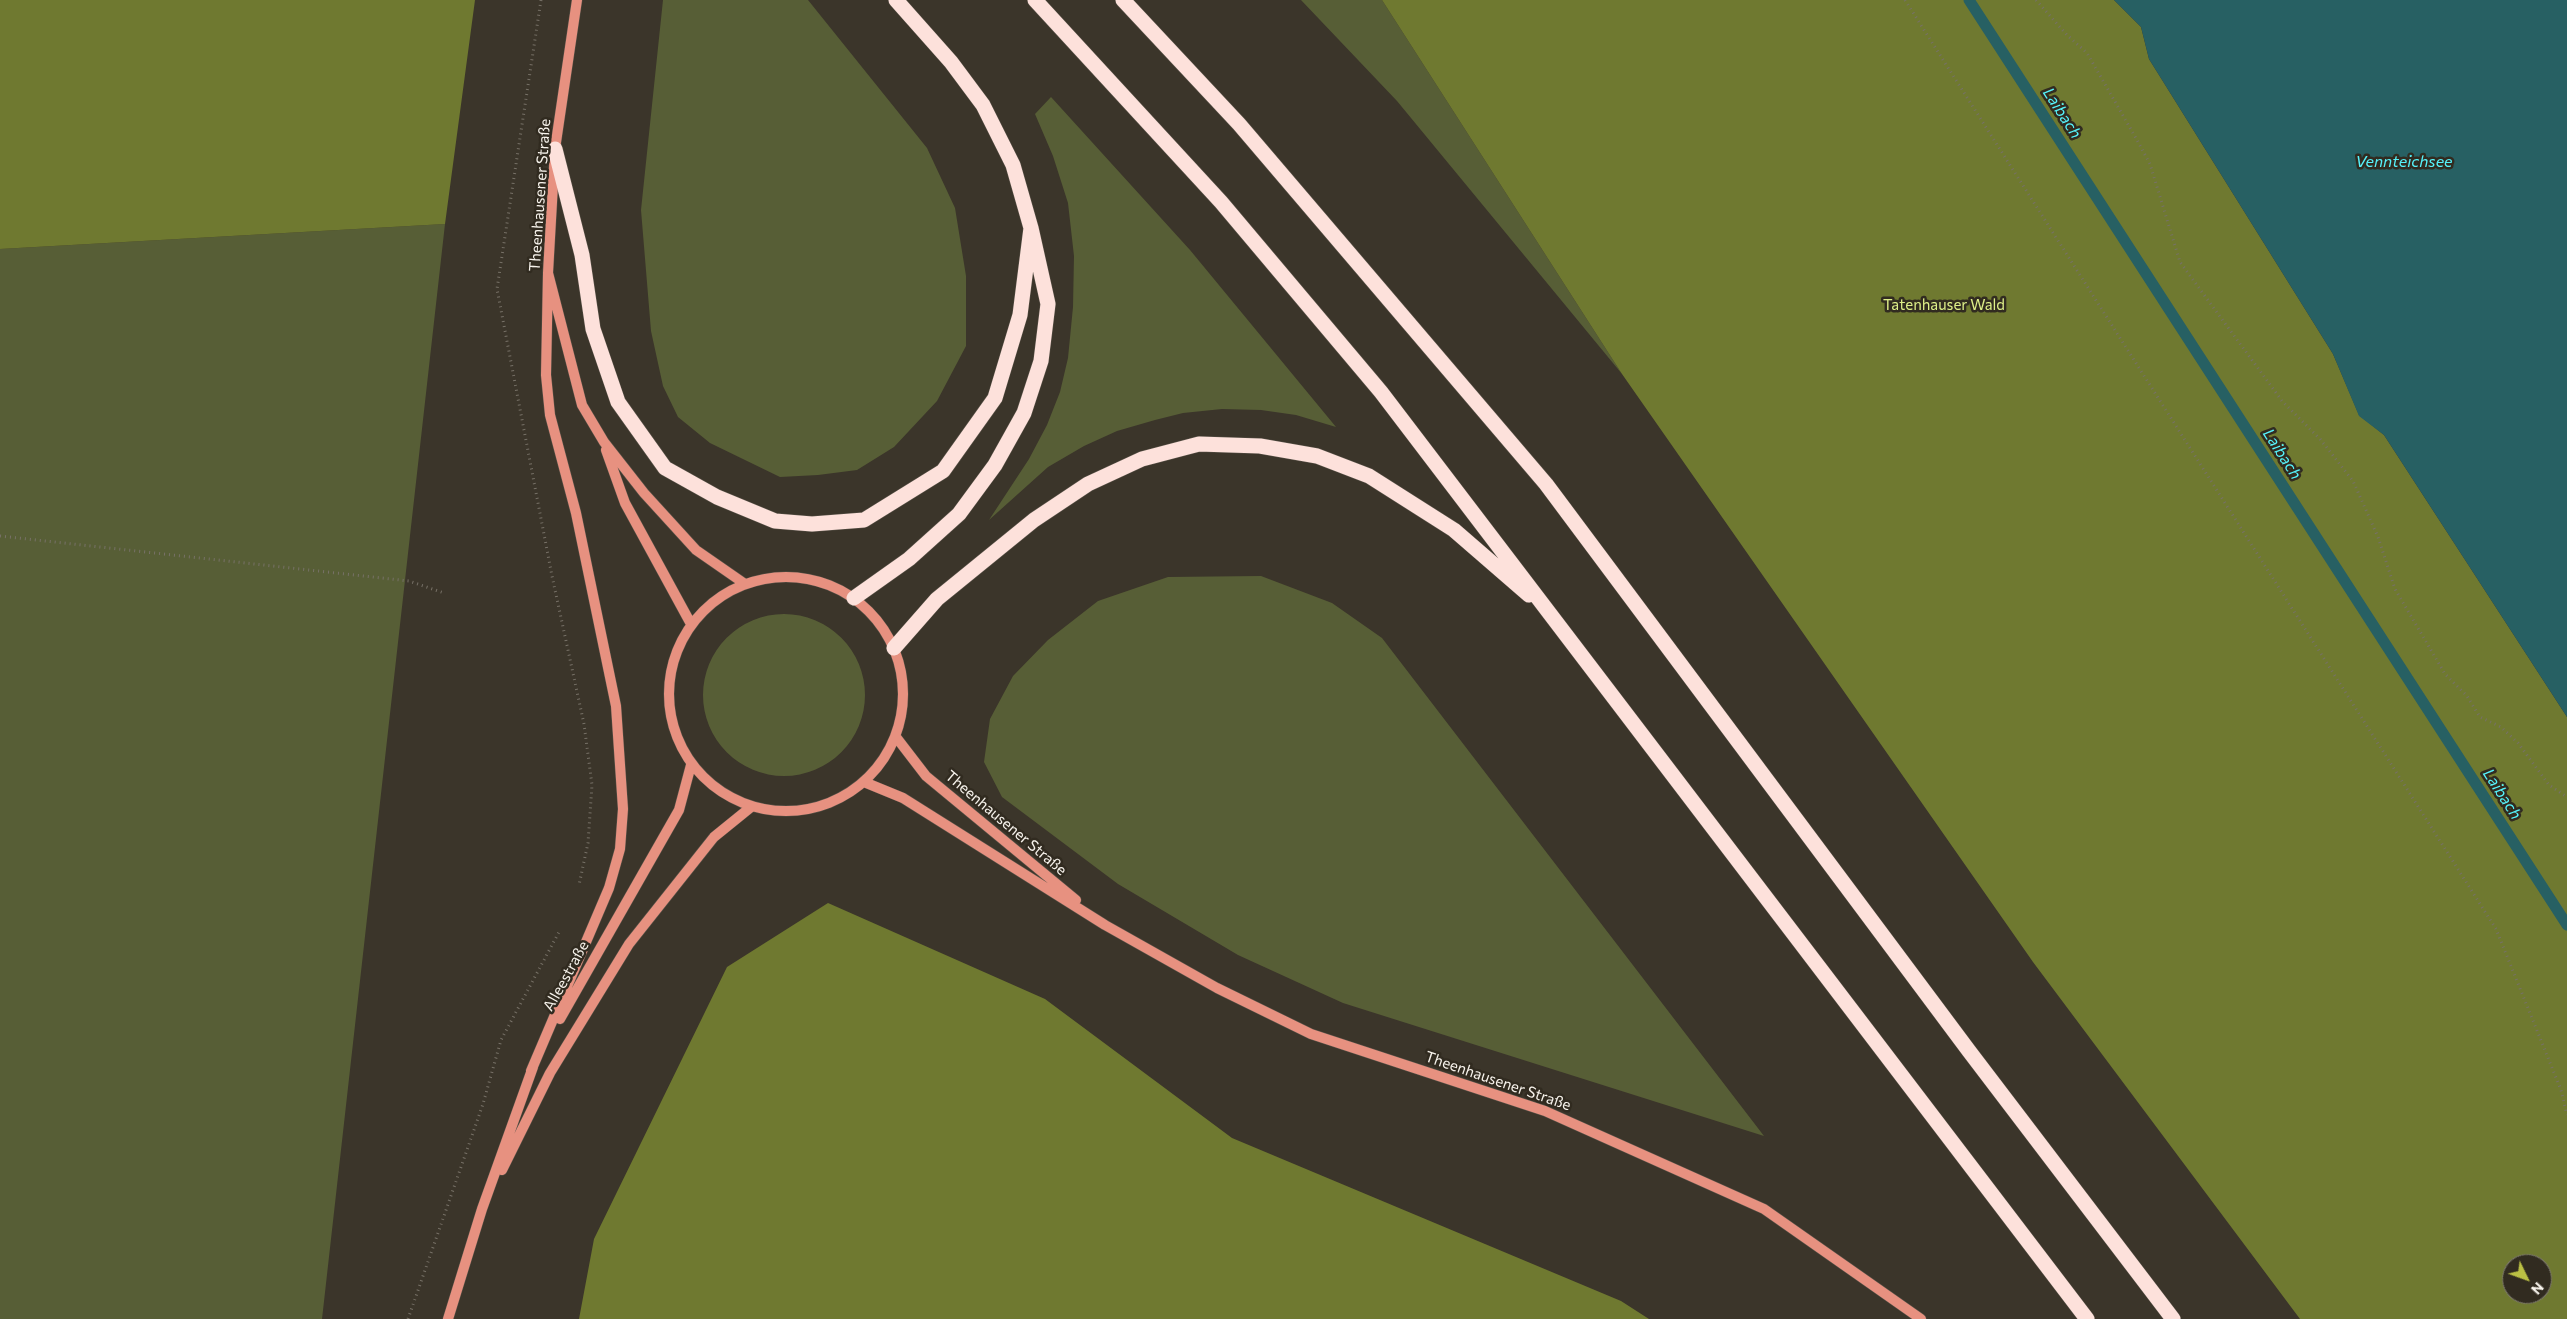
<!DOCTYPE html>
<html>
<head>
<meta charset="utf-8">
<style>
  body { margin:0 }
  #map { position:relative; width:2567px; height:1319px; overflow:hidden; background:#3b352a; font-family:Commissioner,sans-serif }
  canvas { display:block }
  .north { position:absolute; left:2502px; top:1254px; width:50px; height:50px; box-sizing:border-box; background:#312b20; border:1px solid #807b72; border-radius:50%; rotate:132deg; font-size:14px; font-weight:700; line-height:20px; text-align:center; color:#f7f3ec }
  .north::after { content:''; display:block; margin:auto; width:18px; height:22px; background:#bbc044; clip-path:polygon(50% 0,100% 100%,50% 72%,0 100%) }
</style>
</head>
<body>
<div id="map">
<canvas width="2567" height="1319"></canvas>
<div class="north">N</div>
</div>
<script>
const context = document.querySelector('canvas').getContext('2d');
context.lineJoin = 'round';
function fillPath(path, color) { context.fillStyle = color; context.fill(path, 'evenodd'); }
const poly = rows => new Path2D(rows.map(r => 'M' + r).join(''));
function trace(path, color, width, dash) { context.strokeStyle = color; context.lineWidth = width; context.lineCap = dash ? 'butt' : 'round'; context.setLineDash(dash || []); context.stroke(path); }
function write(font, color, halo, rows, align = 'center') {
  context.font = font + ' Commissioner,sans-serif'; context.lineWidth = 5; context.setLineDash([]); context.textBaseline = 'middle'; context.strokeStyle = halo; context.fillStyle = color; for (const [text, x, y, turn = 0] of rows) {
    context.save(); context.translate(x, y); context.rotate((+turn || 0) * Math.PI / 180); context.textAlign = isNaN(turn) ? turn : align; if (halo) context.strokeText(text, 0, 0); context.fillText(text, 0, 0); context.restore();
  }
}
fillPath(poly([
  [663,0,808,0,927,148,955,208,966,276,966,346,937,401,894,447,857,470,818,475,780,477,710,443,678,417,663,386,651,331,641,210],
  [1301,0,1382,0,1622,374,1397,101],
  [1051,97,1190,250,1336,427,1296,415,1261,410,1222,409,1183,413,1155,420,1117,431,1084,446,1048,467,989,520,1029,459,1047,425,1060,392,1068,358,1073,307,1074,256,1068,203,1053,156,1035,114],
  [445,224,322,1319,0,1319,0,249],
  [1261,576,1332,603,1382,638,1764,1136,1343,1003,1238,955,1118,884,1002,797,984,762,990,719,1013,676,1048,640,1098,601,1168,577],
  '703 695a81 81 0 1 1 162 0a81 81 0 1 1-162 0Z'
]), '#575e36');
fillPath(poly([
  [0,0,475,0,445,224,0,249],
  [1382,0,2114,0,2141,27,2149,59,2333,354,2359,415,2384,435,2567,717,2567,1319,2300,1319,2033,962,1622,374],
  [2512,1264,2542,1264,2542,1294,2512,1294],
  [828,903,1045,999,1232,1138,1621,1301,1649,1319,579,1319,594,1239,727,967]
]), '#6f7930');
fillPath(poly([
  [2114,0,2567,0,2567,717,2384,435,2359,416,2333,354,2149,59,2141,27]
]), '#276063');
trace(poly([
  [1969,0,2567,925]
]), '#276063', 11);
const secondary = poly([
  [577,0,555,149,548,273,582,405,604,442,644,493,696,550,745,584],
  [606,450,625,503,691,624],
  '669 694a117 117 0 1 1 234 0a117 117 0 1 1-234 0Z',
  [896,737,926,776,1076,900],
  [864,782,903,798,1105,925,1217,988,1311,1034,1545,1111,1764,1209,1921,1319],
  [560,1019,679,810,691,765],
  [531,1071,609,888,620,849,623,809,616,706,576,513,550,415,546,375,548,273],
  [502,1170,550,1073,629,944,714,837,751,807],
  [448,1319,482,1209,533,1067]
]);
const highway = poly([
  [1035,0,1221,202,1381,392,2087,1319],
  [1123,0,1239,124,1546,484,1969,1051,2173,1319],
  [555,149,582,255,593,329,618,402,665,468,717,497,775,521,812,524,864,520,943,471,995,398,1020,315,1031,228],
  [854,598,909,559,959,514,995,465,1024,413,1041,361,1048,304,1031,228,1013,165,983,105,951,62,896,0],
  [894,648,937,599,1034,520,1088,484,1142,459,1199,444,1260,446,1317,456,1369,476,1454,530,1529,595]
]);
trace(secondary, '#595349', 11);
trace(highway, '#595349', 16);
trace(poly([
  [541,0,497,289,552,576,584,724,592,785,588,843,579,885],
  [1905,0,2496,929,2561,1090,2567,1115],
  [2036,0,2067,35,2087,53,2137,140,2150,164,2180,262,2282,401,2320,439,2353,481,2378,537,2395,589,2445,674,2467,696,2480,717,2501,727,2518,743,2549,785,2567,797],
  [0,536,409,581,444,593],
  [408,1319,483,1104,501,1040,559,932]
]), '#777167', 3, [1, 4]);
trace(secondary, '#e79180', 10);
trace(highway, '#fde1db', 15);
write('15px', '#f7f3ec', '#312b20', [
  ["Theenhausener Straße",540,195,-86],
  ["Theenhausener Straße",1006,823,40],
  ["Alleestraße",566,976,-61],
  ["Theenhausener Straße",1498,1081,19]
]);
write('15px', '#deef88', '#312b20', [
  ["Tatenhauser Wald",1944,305]
]);
write('italic 16px', '#56f2fa', '#312b20', [
  ["Laibach",2062,113,57],
  ["Vennteichsee",2404,162],
  ["Laibach",2282,454,57],
  ["Laibach",2502,794,57]
]);
</script>
</body>
</html>
